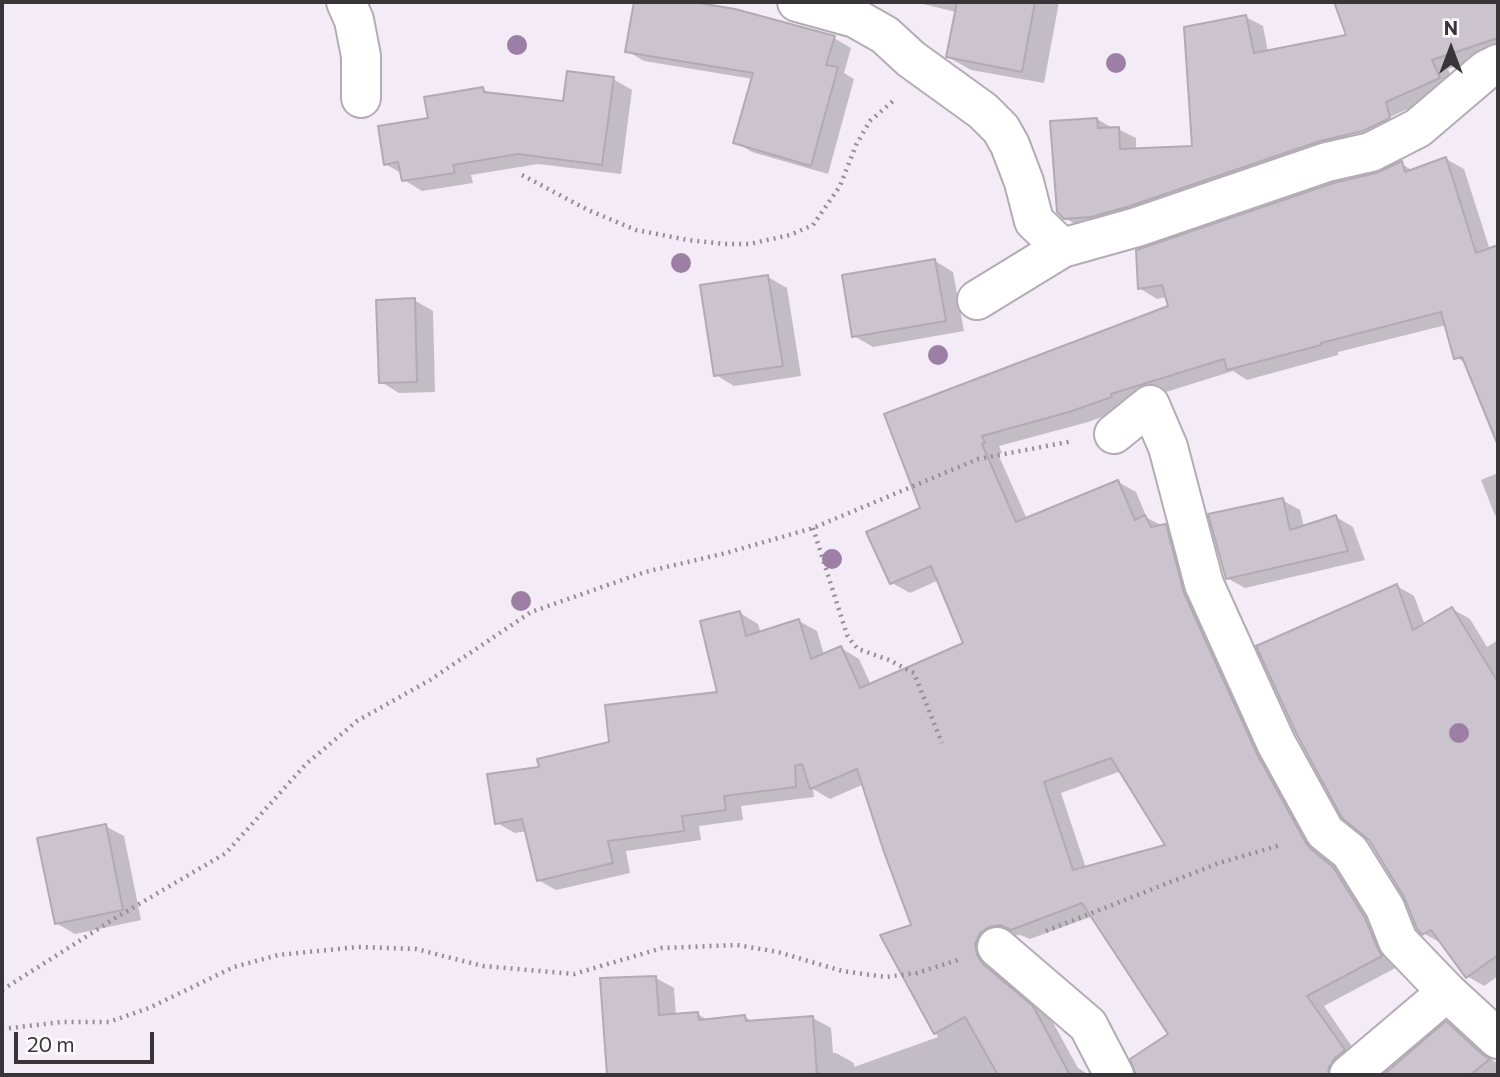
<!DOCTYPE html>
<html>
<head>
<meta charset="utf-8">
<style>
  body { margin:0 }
  #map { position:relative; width:1500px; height:1077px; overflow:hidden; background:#f3ebf5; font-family:Commissioner,sans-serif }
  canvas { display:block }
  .frame { position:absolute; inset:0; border:4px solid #383538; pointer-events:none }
  .north { position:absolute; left:1416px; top:14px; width:70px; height:70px; -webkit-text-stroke:5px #fdfafe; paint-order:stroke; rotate:0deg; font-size:19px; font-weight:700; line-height:28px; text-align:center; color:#383538 }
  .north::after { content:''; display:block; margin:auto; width:24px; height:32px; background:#383538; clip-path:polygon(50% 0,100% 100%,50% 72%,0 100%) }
  .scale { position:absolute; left:14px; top:1032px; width:140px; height:32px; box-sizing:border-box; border:4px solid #383538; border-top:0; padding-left:9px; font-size:21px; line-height:24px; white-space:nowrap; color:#383538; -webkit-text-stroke:5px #fdfafe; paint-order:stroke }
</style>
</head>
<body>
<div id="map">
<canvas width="1500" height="1077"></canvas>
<div class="frame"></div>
<div class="north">N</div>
<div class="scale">20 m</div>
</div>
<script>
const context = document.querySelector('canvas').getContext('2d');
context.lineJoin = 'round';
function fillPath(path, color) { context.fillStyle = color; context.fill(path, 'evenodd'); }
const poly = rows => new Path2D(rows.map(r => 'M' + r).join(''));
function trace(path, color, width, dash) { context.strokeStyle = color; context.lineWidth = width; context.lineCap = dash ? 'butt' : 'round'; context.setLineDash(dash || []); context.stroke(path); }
fillPath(poly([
  [635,2,683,2,735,11,834,38,851,48,844,73,854,79,828,174,752,152,735,142,753,79,644,61,627,51],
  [915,2,1059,2,1044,83,971,70,948,57,956,12],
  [1336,2,1498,2,1498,53,1448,69,1451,76,1451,90,1254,177,1082,228,1065,218,1097,119,1114,129,1118,129,1136,138,1136,150,1194,148,1246,17,1263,26,1268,52,1348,37],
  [613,79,632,90,621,174,538,164,471,175,473,183,422,191,404,180,403,174,385,164,430,119,483,89,492,95,564,103],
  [1446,159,1464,169,1490,250,1498,247,1498,442,1467,364,1456,357,1446,325,1338,352,1338,355,1247,380,1233,371,1128,404,1129,407,1088,422,999,446,1002,453,998,454,1027,519,1118,482,1136,492,1147,518,1183,536,1324,855,1329,862,1351,879,1399,966,1324,1006,1362,1061,1348,1075,1137,1075,1135,1065,1170,1035,1093,916,1030,939,1020,935,1008,936,994,965,1000,975,1051,1019,1078,1068,1089,1075,609,1075,602,979,656,978,674,988,676,1016,698,1014,709,1021,745,1017,754,1022,813,1018,831,1028,833,1053,836,1053,854,1063,854,1067,938,1037,883,936,913,926,864,784,830,799,813,789,814,797,741,806,743,820,699,826,701,840,626,851,630,873,556,890,538,880,527,831,515,833,497,823,541,768,611,743,719,693,740,613,758,624,761,634,799,621,817,631,824,655,841,648,859,659,871,685,965,644,939,580,910,593,892,583,922,509,886,415,1170,307,1167,297,1157,299,1139,288,1402,164,1413,171],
  [1121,771,1168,846,1086,868,1061,793],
  [935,261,953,272,964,331,873,347,854,336],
  [768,277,787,288,801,376,734,386,716,375],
  [414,300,433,311,435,392,399,393,381,382],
  [1498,473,1498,517,1495,515,1481,480],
  [1282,500,1300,510,1304,527,1336,517,1353,527,1365,560,1245,588,1227,578],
  [1397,586,1414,596,1425,625,1452,609,1470,619,1487,647,1498,640,1498,874,1469,894,1498,935,1498,976,1484,986,1467,976,1441,943,1423,933],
  [105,826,124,836,141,920,75,934,56,923],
  [1447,1023,1464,1033,1495,1062,1498,1062,1498,1075,1385,1075]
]), '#0003');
const building = poly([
  [634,2,693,2,735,9,835,36,826,65,838,67,811,166,733,143,753,73,625,52,634,2],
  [957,2,1035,2,1022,72,946,57,957,2],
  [1334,2,1498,2,1498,38,1432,60,1440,78,1386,102,1390,118,1363,131,1320,141,1130,206,1091,217,1064,219,1057,212,1050,121,1097,118,1098,128,1119,127,1120,149,1192,146,1184,27,1246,15,1254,53,1346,35,1334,2],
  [567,71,614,77,602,165,518,154,453,165,455,173,402,181,398,162,384,165,378,126,428,118,424,97,483,87,484,92,563,101,567,71],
  [1446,157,1476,253,1498,245,1498,442,1497,443,1462,357,1454,359,1441,312,1321,343,1321,345,1227,370,1224,359,1111,394,1112,397,1069,412,982,436,985,443,982,444,1016,522,1118,480,1135,520,1145,515,1151,527,1166,524,1184,593,1257,754,1306,843,1311,849,1333,867,1365,918,1378,949,1382,956,1307,996,1345,1050,1335,1058,1329,1067,1328,1075,1136,1075,1130,1059,1168,1034,1082,903,1011,930,1000,925,989,927,980,933,975,944,977,955,983,964,1033,1006,1070,1075,998,1075,965,1017,934,1034,880,935,911,925,884,852,857,769,810,789,802,764,795,766,796,787,724,796,726,810,682,816,684,831,608,841,613,863,537,881,522,819,495,824,487,774,539,767,537,759,609,742,605,705,717,692,700,621,740,611,746,636,799,619,811,659,841,646,860,688,963,643,931,566,890,584,866,532,920,508,884,414,1168,306,1162,285,1138,289,1136,250,1333,183,1376,173,1402,161,1405,172,1446,157],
  [1111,758,1165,845,1073,870,1044,782,1111,758],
  [935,259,946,321,852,337,842,275,935,259],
  [768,275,783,366,714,376,700,285,768,275],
  [415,298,417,382,379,383,376,300,415,298],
  [1283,498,1290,530,1336,515,1348,551,1226,579,1208,514,1283,498],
  [1397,584,1413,630,1452,607,1498,682,1498,955,1466,978,1431,930,1422,935,1417,929,1404,897,1369,840,1342,818,1296,733,1256,646,1397,584],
  [106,824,123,910,55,924,37,838,106,824],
  [656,976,659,1015,698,1012,699,1020,745,1015,746,1021,813,1016,817,1075,607,1075,600,978,656,976],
  [1446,1021,1483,1055,1490,1059,1470,1075,1383,1075,1446,1021]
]);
fillPath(building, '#cbc3cd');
trace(building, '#b2aab3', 2);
const street = poly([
  [346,2,354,20,361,56,361,98],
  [797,2,855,18,885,35,911,59,983,111,1001,129,1010,145,1024,182,1034,221,1062,248],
  [977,300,1062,248,1137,227,1327,162,1371,152,1418,128,1486,70,1498,64],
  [1114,434,1150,405,1168,447,1204,584,1276,743,1325,832,1350,852,1385,908,1398,941,1447,992,1498,1039],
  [997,947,1088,1025,1114,1075],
  [1349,1075,1447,992]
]);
trace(street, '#b3acb5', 42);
trace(poly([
  [522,175,588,210,636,230,688,240,725,244,749,244,790,235,813,225,840,186,856,145,870,121,893,101],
  [813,528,847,635,852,642,858,649,889,660,914,673,942,743],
  [1046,931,1219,863,1281,845],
  [2,990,117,917,226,853,306,764,357,721,430,680,531,612,645,572,726,553,813,528,978,459,1073,441],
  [2,1029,62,1022,109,1022,149,1008,234,967,278,955,358,947,416,949,483,966,574,974,662,948,737,945,778,952,842,971,886,977,917,973,958,960]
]), '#948f95', 4.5, [2, 5]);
trace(street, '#fff', 38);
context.fillStyle = '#9d7ea4';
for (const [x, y] of [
  [517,45],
  [1116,63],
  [681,263],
  [938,355],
  [832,559],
  [521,601],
  [1459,733]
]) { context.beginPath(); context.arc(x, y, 10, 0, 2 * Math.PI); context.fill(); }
</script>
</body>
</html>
